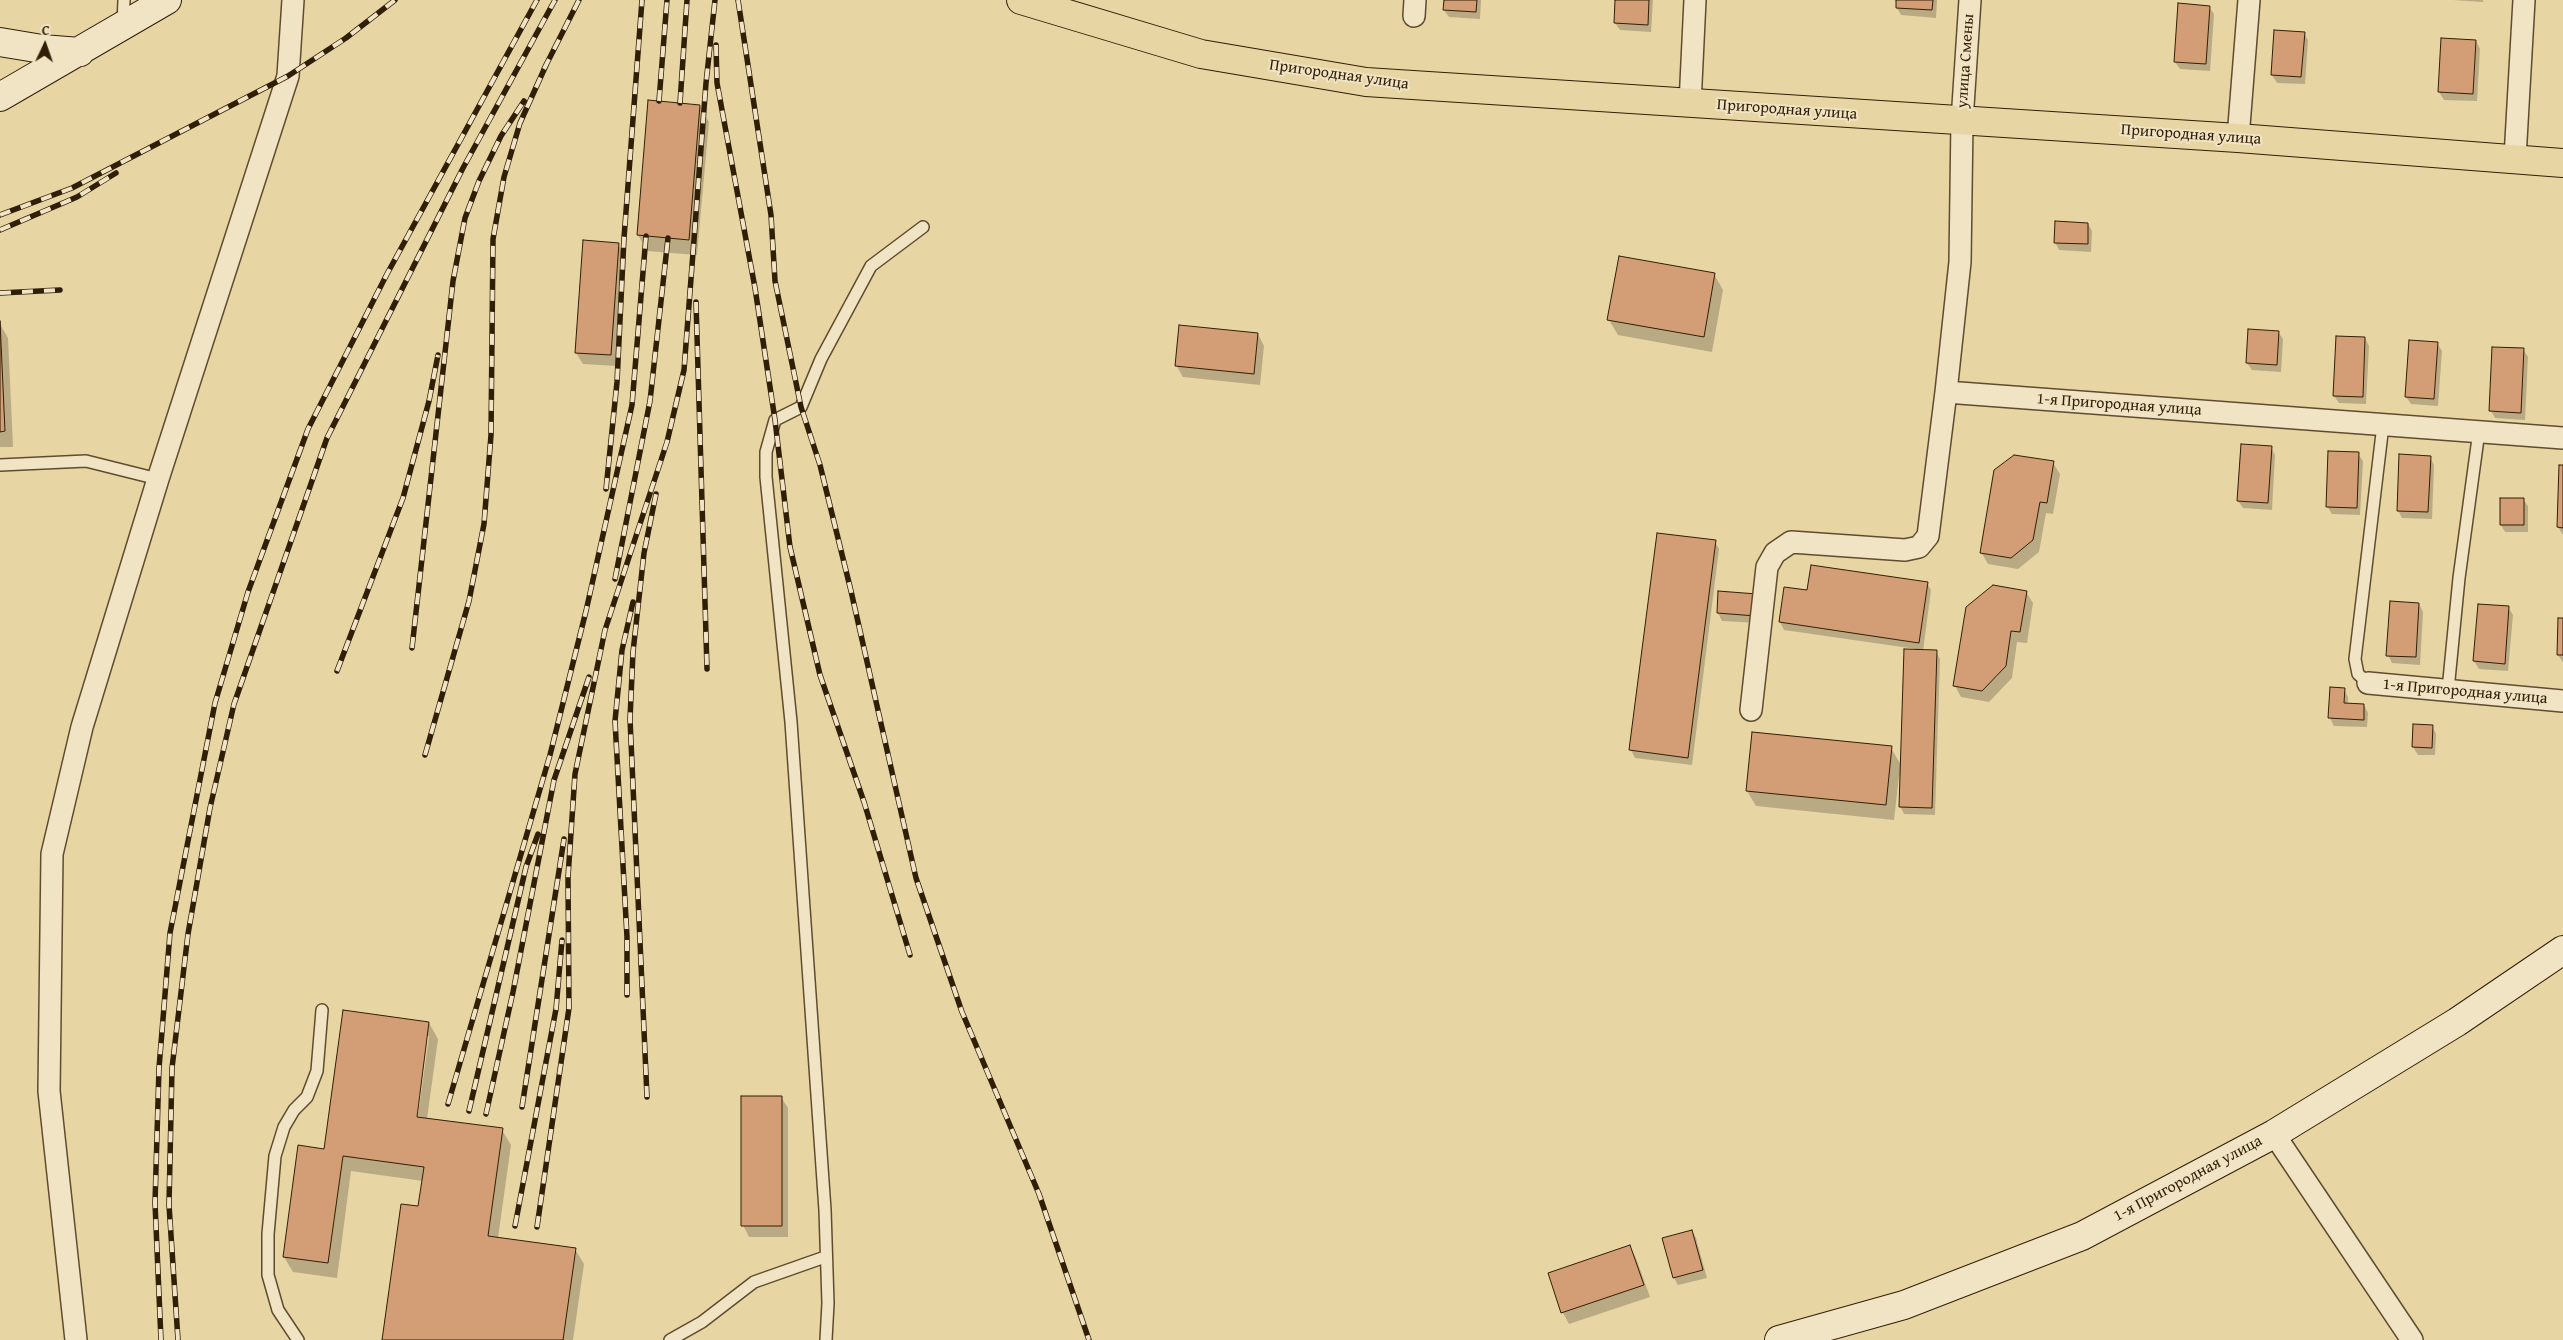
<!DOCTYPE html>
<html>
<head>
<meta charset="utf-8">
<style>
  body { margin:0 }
  #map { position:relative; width:2563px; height:1340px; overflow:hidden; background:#e8d5a4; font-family:"Gentium Book Plus",serif }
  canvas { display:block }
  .north { position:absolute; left:20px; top:20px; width:50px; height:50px; -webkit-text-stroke:4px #f0e4c4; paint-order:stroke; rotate:3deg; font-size:14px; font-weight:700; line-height:20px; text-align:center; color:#311e06 }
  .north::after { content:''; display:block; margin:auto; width:18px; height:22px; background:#311e06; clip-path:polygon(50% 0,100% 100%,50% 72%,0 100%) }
</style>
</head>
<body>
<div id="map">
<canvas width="2563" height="1340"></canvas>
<div class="north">С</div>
</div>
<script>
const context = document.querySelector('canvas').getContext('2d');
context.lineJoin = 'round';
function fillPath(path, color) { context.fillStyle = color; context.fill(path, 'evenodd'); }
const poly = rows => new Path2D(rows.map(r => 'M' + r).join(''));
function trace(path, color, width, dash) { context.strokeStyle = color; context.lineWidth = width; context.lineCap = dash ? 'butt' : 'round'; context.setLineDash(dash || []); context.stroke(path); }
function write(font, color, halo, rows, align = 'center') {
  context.font = font + ' "Gentium Book Plus",serif'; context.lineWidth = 4; context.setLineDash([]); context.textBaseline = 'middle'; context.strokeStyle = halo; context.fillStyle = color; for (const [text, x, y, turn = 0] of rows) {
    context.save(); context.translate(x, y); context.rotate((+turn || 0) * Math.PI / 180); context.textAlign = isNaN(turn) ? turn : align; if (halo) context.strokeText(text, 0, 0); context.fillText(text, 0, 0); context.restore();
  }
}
fillPath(poly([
  [1445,0,1481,0,1480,19,1449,17,1444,10],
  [1617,0,1653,0,1651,32,1620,30,1615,23],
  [1897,0,1937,0,1936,18,1901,15,1897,8],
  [2453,0,2483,0,2483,2],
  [2209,7,2214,14,2210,71,2180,69,2175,62],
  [2304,33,2308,40,2305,84,2277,83,2272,75],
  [2443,39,2476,41,2480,49,2477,101,2444,100,2439,92],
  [700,106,709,122,697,255,647,251,638,235],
  [2088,224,2092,231,2091,252,2059,250,2055,242],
  [618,244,625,256,617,366,583,364,576,353],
  [1714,274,1723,290,1712,352,1618,335,1609,320],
  [0,324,8,338,13,447,0,447],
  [2278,332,2283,339,2281,372,2252,370,2247,363],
  [1258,334,1264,346,1260,385,1183,377,1176,365],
  [2365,338,2369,346,2366,404,2339,403,2334,396],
  [2437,343,2442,351,2438,406,2411,404,2406,397],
  [2523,349,2528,357,2525,420,2495,418,2491,411],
  [2271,447,2275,455,2272,510,2243,508,2238,501],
  [2358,454,2363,461,2360,515,2332,514,2327,506],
  [2430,457,2434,465,2432,519,2402,518,2398,510],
  [2053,463,2060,474,2053,514,2046,513,2039,552,2018,569,1988,564,1981,552],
  [2563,467,2563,535,2558,527],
  [2523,499,2528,506,2528,532,2505,532,2501,525],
  [1715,542,1719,549,1692,765,1635,758,1631,750],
  [1927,583,1931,590,1923,651,1936,651,1940,659,1935,815,1904,814,1900,806,1901,777,1899,776,1894,820,1756,806,1747,791,1891,748,1901,765,1916,649,1784,630,1780,622,1785,588,1808,592],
  [1719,592,1756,595,1759,623,1722,621,1718,613],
  [2026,592,2033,603,2027,643,2017,642,2012,678,1989,702,1961,697,1955,686],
  [2419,604,2423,612,2420,665,2392,663,2388,655],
  [2479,605,2508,607,2513,615,2508,671,2479,669,2474,661],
  [2563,620,2563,662,2558,655],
  [2331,688,2344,689,2348,697,2348,704,2364,705,2368,713,2367,727,2334,726,2330,718],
  [2432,726,2436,734,2435,755,2418,755,2413,747],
  [429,1023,438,1039,427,1119,502,1130,511,1145,498,1238,575,1249,584,1264,573,1340,383,1340,419,1208,423,1181,351,1171,337,1278,293,1272,284,1257,326,1150],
  [426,1036,429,1036,417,1123,414,1123],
  [781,1097,788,1108,788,1237,749,1237,743,1225],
  [1692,1231,1696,1238,1707,1278,1678,1285,1674,1278],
  [1630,1247,1636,1258,1650,1297,1569,1324,1563,1313,1549,1273]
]), '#0003');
const building = poly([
  [1444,0,1477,0,1476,12,1443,10,1444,0],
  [1615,0,1649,0,1648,25,1614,23,1615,0],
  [1896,0,1933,0,1932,10,1896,8,1896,0],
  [2178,3,2210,6,2206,64,2174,62,2178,3],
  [2274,30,2305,32,2301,77,2271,75,2274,30],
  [2441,38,2476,40,2473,94,2438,92,2441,38],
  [648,100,700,105,689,240,637,235,648,100],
  [2055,221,2088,223,2088,244,2054,243,2055,221],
  [583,240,619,243,611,355,575,353,583,240],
  [1619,256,1715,273,1704,337,1607,320,1619,256],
  [0,321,5,431,0,432,0,321],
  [1179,325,1258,333,1254,374,1175,366,1179,325],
  [2248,329,2279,331,2277,365,2246,363,2248,329],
  [2336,336,2365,337,2363,397,2333,396,2336,336],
  [2409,340,2438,342,2434,399,2405,397,2409,340],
  [2492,347,2524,348,2521,413,2489,411,2492,347],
  [2241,444,2272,446,2268,503,2237,501,2241,444],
  [2328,451,2359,452,2357,508,2326,507,2328,451],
  [2399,454,2431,456,2428,512,2397,511,2399,454],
  [2014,455,2054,461,2047,503,2040,502,2033,540,2011,558,1980,553,1994,470,2014,455],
  [2559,465,2563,465,2563,528,2557,527,2559,465],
  [2500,498,2524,498,2524,525,2500,525,2500,498],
  [1657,533,1716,540,1688,758,1629,750,1657,533],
  [1811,565,1928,582,1919,643,1779,622,1784,587,1807,590,1811,565],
  [1993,585,2027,591,2020,632,2011,631,2006,666,1982,691,1953,686,1966,607,1993,585],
  [1718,591,1757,594,1756,616,1717,613,1718,591],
  [2390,601,2419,603,2416,657,2386,656,2390,601],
  [2478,604,2509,606,2505,664,2473,661,2478,604],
  [2558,618,2563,618,2563,655,2557,655,2558,618],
  [1904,649,1937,650,1932,808,1899,807,1904,649],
  [2330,687,2345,688,2344,703,2364,704,2364,720,2328,718,2330,687],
  [2413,724,2433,725,2432,748,2412,747,2413,724],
  [1752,732,1892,746,1886,805,1746,791,1752,732],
  [343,1010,429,1022,417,1117,503,1128,488,1236,576,1248,563,1340,382,1340,401,1204,418,1206,424,1167,343,1156,328,1263,283,1257,298,1145,324,1149,343,1010],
  [741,1096,782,1096,782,1226,741,1226,741,1096],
  [1692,1230,1703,1270,1673,1278,1662,1238,1692,1230],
  [1630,1245,1644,1285,1561,1313,1548,1273,1630,1245]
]);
fillPath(building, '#d39d75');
trace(building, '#311e06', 1);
const lane = poly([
  [123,25,124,0],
  [0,465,86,461,158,479],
  [2368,683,2358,674,2355,659,2383,425],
  [2448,690,2459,578,2479,431],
  [298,1340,278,1310,268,1275,268,1234,275,1156,284,1127,294,1110,307,1097,317,1071,322,1010],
  [670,1340,702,1322,754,1282,825,1257],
  [826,1340,828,1303,825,1210,791,722,766,477,766,452,775,420,801,407,821,359,871,266,923,227]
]);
const street = poly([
  [1970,0,1962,121,1960,262,1946,392,2563,438],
  [1414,16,1415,0],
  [1690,104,1695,0],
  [2238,138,2249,0],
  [2515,158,2524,0],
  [2368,683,2563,701],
  [1751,710,1767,567,1775,553,1791,542,1905,550,1919,547,1928,536,1946,392],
  [2274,1134,2412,1340],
  [76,1340,49,1091,52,854,82,727,158,479,288,76,293,0]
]);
const secondary = poly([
  [0,42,42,49,80,52],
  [0,97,167,0],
  [1779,1340,1904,1305,2082,1236,2274,1134,2457,1022,2563,950]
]);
const highway = poly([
  [1021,0,1201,54,1366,82,2238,138,2563,163]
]);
trace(lane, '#5f4c2e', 14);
trace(street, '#5f4c2e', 24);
trace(secondary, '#311e06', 30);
trace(highway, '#311e06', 30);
trace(lane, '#f0e4c4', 11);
trace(street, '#f0e4c4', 21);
trace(secondary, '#f0e4c4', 28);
trace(highway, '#e8d5a4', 28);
const rail = poly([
  [738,0,771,215,775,281,801,407,820,465,851,591,916,878,962,1012,1039,1194,1089,1340],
  [716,45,717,83,755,288,775,420,790,547,820,675,864,802,910,955],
  [544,69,579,0],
  [659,101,667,0],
  [680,103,687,0],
  [0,215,72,188,288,76,346,38,395,0],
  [0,230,77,197,116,173],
  [0,293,60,290],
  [696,302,707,669],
  [606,489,617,382,624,238,642,0],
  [615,579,650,401,668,238],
  [412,648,453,281,465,218,479,181,501,136,524,101],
  [337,671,403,498,429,401,438,355],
  [425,755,469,601,484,524,491,435,493,239,504,177,520,123,547,63],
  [627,995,627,937,615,721,622,650,633,602],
  [647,1097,630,719,633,652,644,553,656,494],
  [448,1104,550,755,586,611,632,405,646,236],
  [522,1107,564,839],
  [469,1111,526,867,538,834],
  [486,1114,513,992,554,780,589,677],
  [515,1226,556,1009,562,940],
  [537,1227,569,1008,568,877,575,774,605,630,667,442,684,370,706,83,715,0],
  [161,1340,155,1203,159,1068,170,933,215,703,248,592,308,429,387,274,537,0],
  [178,1340,169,1205,172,1068,188,934,210,808,234,704,327,438,463,168,555,0]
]);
trace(rail, '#311e06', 5.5);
trace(rail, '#f0e4c4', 4, [11]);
write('16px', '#311e06', '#f0e4c4', [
  ["улица Смены",1966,61,-86],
  ["Пригородная улица",1339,75,8],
  ["Пригородная улица",1787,110,4],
  ["Пригородная улица",2191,135,4],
  ["1-я Пригородная улица",2119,405,4],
  ["1-я Пригородная улица",2465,692,5],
  ["1-я Пригородная улица",2188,1179,-28]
]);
</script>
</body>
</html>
